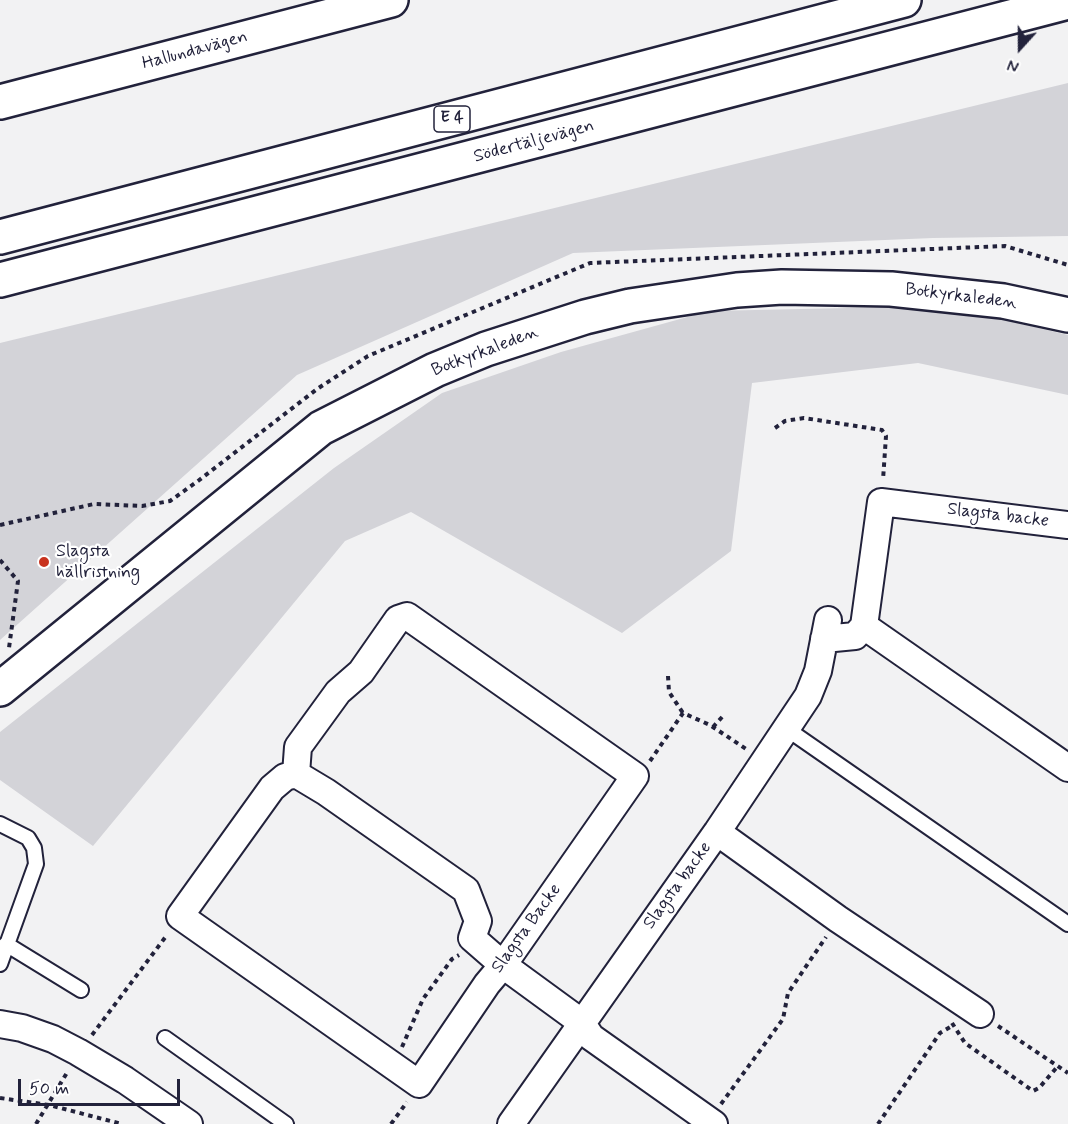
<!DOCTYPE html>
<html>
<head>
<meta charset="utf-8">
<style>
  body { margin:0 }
  #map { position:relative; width:1068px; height:1124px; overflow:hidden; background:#f2f2f3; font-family:Mynerve,sans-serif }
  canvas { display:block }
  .north { position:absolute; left:990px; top:18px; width:60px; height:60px; -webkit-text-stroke:4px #fff; paint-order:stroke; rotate:201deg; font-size:16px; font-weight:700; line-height:24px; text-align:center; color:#22223b }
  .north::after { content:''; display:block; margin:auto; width:21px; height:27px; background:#22223b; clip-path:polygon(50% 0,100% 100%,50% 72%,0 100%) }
  .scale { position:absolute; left:18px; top:1079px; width:162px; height:27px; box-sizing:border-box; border:3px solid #22223b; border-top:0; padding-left:8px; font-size:18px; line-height:21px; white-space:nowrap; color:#22223b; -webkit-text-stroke:4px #fff; paint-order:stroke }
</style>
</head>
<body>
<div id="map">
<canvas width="1068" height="1124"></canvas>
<div class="north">N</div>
<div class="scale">50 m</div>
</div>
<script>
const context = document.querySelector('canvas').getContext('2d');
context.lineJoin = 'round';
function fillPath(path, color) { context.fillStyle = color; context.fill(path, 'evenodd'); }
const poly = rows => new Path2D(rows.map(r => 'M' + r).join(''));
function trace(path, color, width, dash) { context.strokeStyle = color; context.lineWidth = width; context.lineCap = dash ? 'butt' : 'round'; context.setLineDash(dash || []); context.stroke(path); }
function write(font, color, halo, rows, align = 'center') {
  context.font = font + ' Mynerve,sans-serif'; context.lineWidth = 4.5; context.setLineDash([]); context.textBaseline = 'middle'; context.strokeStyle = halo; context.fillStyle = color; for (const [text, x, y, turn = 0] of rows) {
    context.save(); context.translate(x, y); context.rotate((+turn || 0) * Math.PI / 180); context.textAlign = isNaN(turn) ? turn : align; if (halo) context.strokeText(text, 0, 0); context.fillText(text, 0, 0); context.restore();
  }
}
fillPath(poly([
  [1068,83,1068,236,933,238,573,253,297,375,0,640,0,343],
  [894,307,1001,319,1068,335,1068,395,918,363,752,383,731,551,622,633,411,512,345,541,93,846,0,780,0,732,334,468,442,393,561,352,709,311]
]), '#d3d3d8');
const service = poly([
  [787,729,1068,924],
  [0,824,28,838,34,848,36,864,0,964],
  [6,944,81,990],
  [165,1038,286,1124]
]);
const minor = poly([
  [864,626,1068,768],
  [824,639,855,636,864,626,881,502,1068,525],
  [296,774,285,777,272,788,180,916,419,1084,487,984,503,965,635,776,407,616,398,619,361,672,338,692,298,747,296,774,326,792,466,890,478,921,472,938,503,965,581,1022,591,1037,714,1124],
  [717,832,838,919,980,1014],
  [0,1024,22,1028,53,1039,78,1052,125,1080,189,1124],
  [511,1124,717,832,808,696,818,671,828,620]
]);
const secondary = poly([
  [0,102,391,0],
  [0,689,321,428,435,370,486,349,585,317,630,306,737,290,782,287,891,289,1003,301,1068,315]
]);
const motorway = poly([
  [0,237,904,0],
  [0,280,1068,2]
]);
trace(service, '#22223b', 18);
trace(minor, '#22223b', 30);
trace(secondary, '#22223b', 38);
trace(motorway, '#22223b', 38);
trace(poly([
  [775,428,785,421,804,418,882,430,886,436,883,480],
  [0,525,94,504,142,506,170,501,198,481,317,389,368,356,590,263,1005,246,1068,265],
  [0,560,18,581,9,648],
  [668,676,669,692,683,713],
  [713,727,723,716],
  [650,761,683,713,710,725,746,749],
  [952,1023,965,1043,1033,1091,1039,1088,1058,1066],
  [998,1026,1068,1073],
  [92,1035,167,935],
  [402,1047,423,999,452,959,459,955],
  [0,1098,49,1105,122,1124],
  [721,1104,783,1019,788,993,826,937],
  [36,1124,68,1071],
  [391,1124,407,1102],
  [878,1124,940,1033,952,1026]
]), '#22223b', 4, [4.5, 4.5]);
trace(service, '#fff', 14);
trace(minor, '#fff', 26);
trace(secondary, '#fff', 33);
trace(motorway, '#fff', 33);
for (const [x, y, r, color] of [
  [44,562,6,"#c8321e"]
]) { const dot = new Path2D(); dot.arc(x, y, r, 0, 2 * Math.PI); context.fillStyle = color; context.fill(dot); trace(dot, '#fff', 2); }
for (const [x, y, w] of [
  [452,119,36]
]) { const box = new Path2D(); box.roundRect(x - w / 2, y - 13, w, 26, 4.5); context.fillStyle = '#fff'; context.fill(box); trace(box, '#22223b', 1.5); }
write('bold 16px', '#22223b', null, [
  ["E 4",452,119]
]);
write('18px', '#22223b', '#fff', [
  ["Hallundavägen",195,51,-15],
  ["Södertäljevägen",534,142,-15],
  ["Botkyrkaleden",961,297,7],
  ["Botkyrkaleden",485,352,-21],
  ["Slagsta backe",998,516,7],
  ["Slagsta backe",678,886,-54],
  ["Slagsta Backe",527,929,-54]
]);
write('18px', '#22223b', '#fff', [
  ["Slagsta",56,552],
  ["hällristning",56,573]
], 'left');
</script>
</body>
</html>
